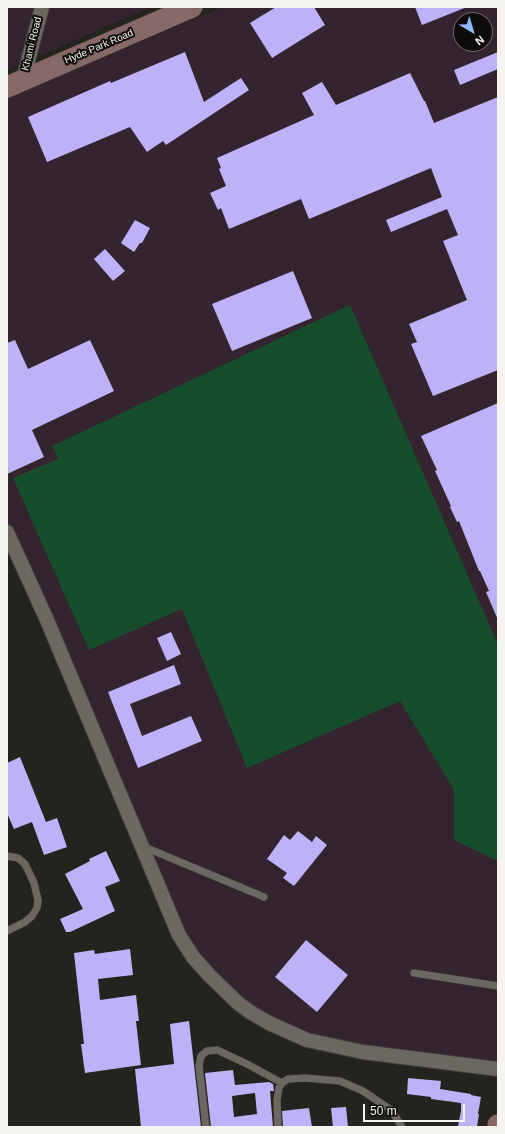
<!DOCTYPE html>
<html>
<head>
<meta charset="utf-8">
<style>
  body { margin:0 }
  #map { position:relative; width:505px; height:1134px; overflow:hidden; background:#24231d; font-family:Arial,sans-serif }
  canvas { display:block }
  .frame { position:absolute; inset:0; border:8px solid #f5f4f0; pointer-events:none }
  .north { position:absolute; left:453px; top:12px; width:40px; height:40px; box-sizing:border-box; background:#0d0c0a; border:1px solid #6a6966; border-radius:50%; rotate:142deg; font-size:11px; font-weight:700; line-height:16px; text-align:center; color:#f5f4f0 }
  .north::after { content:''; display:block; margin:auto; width:14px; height:18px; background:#91b8fd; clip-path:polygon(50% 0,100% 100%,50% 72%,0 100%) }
  .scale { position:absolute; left:363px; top:1104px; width:102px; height:18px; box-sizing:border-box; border:2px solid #f5f4f0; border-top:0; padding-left:5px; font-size:12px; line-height:14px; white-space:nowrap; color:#f5f4f0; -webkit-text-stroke:3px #0d0c0a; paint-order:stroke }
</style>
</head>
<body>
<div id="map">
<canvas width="505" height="1134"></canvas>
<div class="frame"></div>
<div class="north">N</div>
<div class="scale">50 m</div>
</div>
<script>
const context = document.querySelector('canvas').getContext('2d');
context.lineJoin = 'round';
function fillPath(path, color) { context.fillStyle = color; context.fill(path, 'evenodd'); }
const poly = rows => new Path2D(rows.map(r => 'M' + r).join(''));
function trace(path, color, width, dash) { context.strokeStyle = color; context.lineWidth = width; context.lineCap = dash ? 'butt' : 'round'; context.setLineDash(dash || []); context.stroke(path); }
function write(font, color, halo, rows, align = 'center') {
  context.font = font + ' Arial,sans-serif'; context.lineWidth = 4; context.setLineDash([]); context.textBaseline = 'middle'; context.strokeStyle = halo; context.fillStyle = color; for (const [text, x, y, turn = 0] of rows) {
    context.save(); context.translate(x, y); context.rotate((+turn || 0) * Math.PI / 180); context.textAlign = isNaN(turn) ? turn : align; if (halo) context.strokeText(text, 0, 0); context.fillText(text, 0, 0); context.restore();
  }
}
fillPath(poly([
  [7,7,151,7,7,70],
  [223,7,498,7,498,1065,320,1040,282,1025,249,1004,197,956,183,931,7,522,7,97],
  [461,20,485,20,485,44,461,44]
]), '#34242f');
fillPath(poly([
  [350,305,498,645,498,861,454,840,454,790,400,701,247,768,182,609,89,650,13,478,58,459,52,446]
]), '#164e2c');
fillPath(poly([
  [276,7,314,7,325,25,272,58,250,23],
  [415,7,467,7,422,25],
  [185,52,204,102,241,78,249,90,166,145,163,141,147,152,130,127,47,162,28,117,110,81,111,83],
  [498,52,498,69,460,85,454,70],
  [410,73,424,101,425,101,434,123,498,97,498,370,433,396,411,344,417,342,409,324,467,300,443,241,458,235,447,209,391,232,386,220,442,197,431,168,309,219,301,199,229,229,221,208,218,210,210,193,226,186,219,169,221,168,217,158,314,115,302,93,322,82,336,105],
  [135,220,150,228,142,243,140,243,134,252,121,243],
  [105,249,125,271,113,281,94,259],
  [293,271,312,318,232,351,212,304],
  [15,340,28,369,90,340,114,391,32,430,44,457,7,474,7,343],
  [498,403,498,620,486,592,489,591,480,571,479,571,459,521,457,522,450,507,451,506,435,471,437,470,421,436],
  [171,632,181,654,167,661,157,638],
  [174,665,181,684,130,704,142,736,191,716,202,741,138,768,108,692],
  [20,757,46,822,57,818,67,847,44,855,32,822,14,829,7,813,7,763],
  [298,831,312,842,316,836,327,845,294,886,283,878,287,873,267,859,284,835,290,840],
  [106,851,120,881,105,887,115,911,70,932,66,932,60,919,83,909,65,874,90,861,89,859],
  [306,940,348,975,317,1012,275,977],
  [130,949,133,975,98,979,100,1000,136,995,139,1021,136,1021,141,1065,85,1073,81,1044,84,1044,74,953,94,950,95,954],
  [189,1021,201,1127,141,1127,135,1069,174,1064,170,1024],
  [233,1070,235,1085,269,1082,273,1084,274,1091,270,1091,273,1127,211,1127,205,1073],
  [255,1093,257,1114,234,1117,232,1096],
  [408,1078,441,1081,440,1089,471,1094,471,1095,481,1097,478,1114,479,1114,477,1127,458,1126,461,1111,461,1103,431,1099,431,1097,407,1094],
  [346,1107,348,1127,333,1127,331,1108],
  [309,1108,312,1127,283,1127,282,1111]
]), '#bdb2f7');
const lane = poly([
  [142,846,264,897],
  [7,856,18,858,25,864,34,883,38,900,37,908,32,916,25,922,7,931],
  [414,973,498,986],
  [206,1127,199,1066,201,1056,207,1051,217,1050,247,1064,282,1083],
  [278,1127,277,1100,279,1088,282,1083,288,1079,305,1078,340,1081,363,1091,391,1110,402,1127]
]);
const street = poly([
  [23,80,42,7],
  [7,532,47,620,179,935,193,957,210,976,238,1003,250,1012,269,1023,307,1040,363,1052,498,1069]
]);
const secondary = poly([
  [7,87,192,7],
  [498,1127,498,1125]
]);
trace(lane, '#403f3a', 8);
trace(street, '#403f3a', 16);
trace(secondary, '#403f3a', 22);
trace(lane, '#6a6861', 7);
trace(street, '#6a6861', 14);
trace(secondary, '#866868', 21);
write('10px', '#f5f4f0', '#0d0c0a', [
  ["Khami Road",32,44,-76],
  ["Hyde Park Road",99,47,-23]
]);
</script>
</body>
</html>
